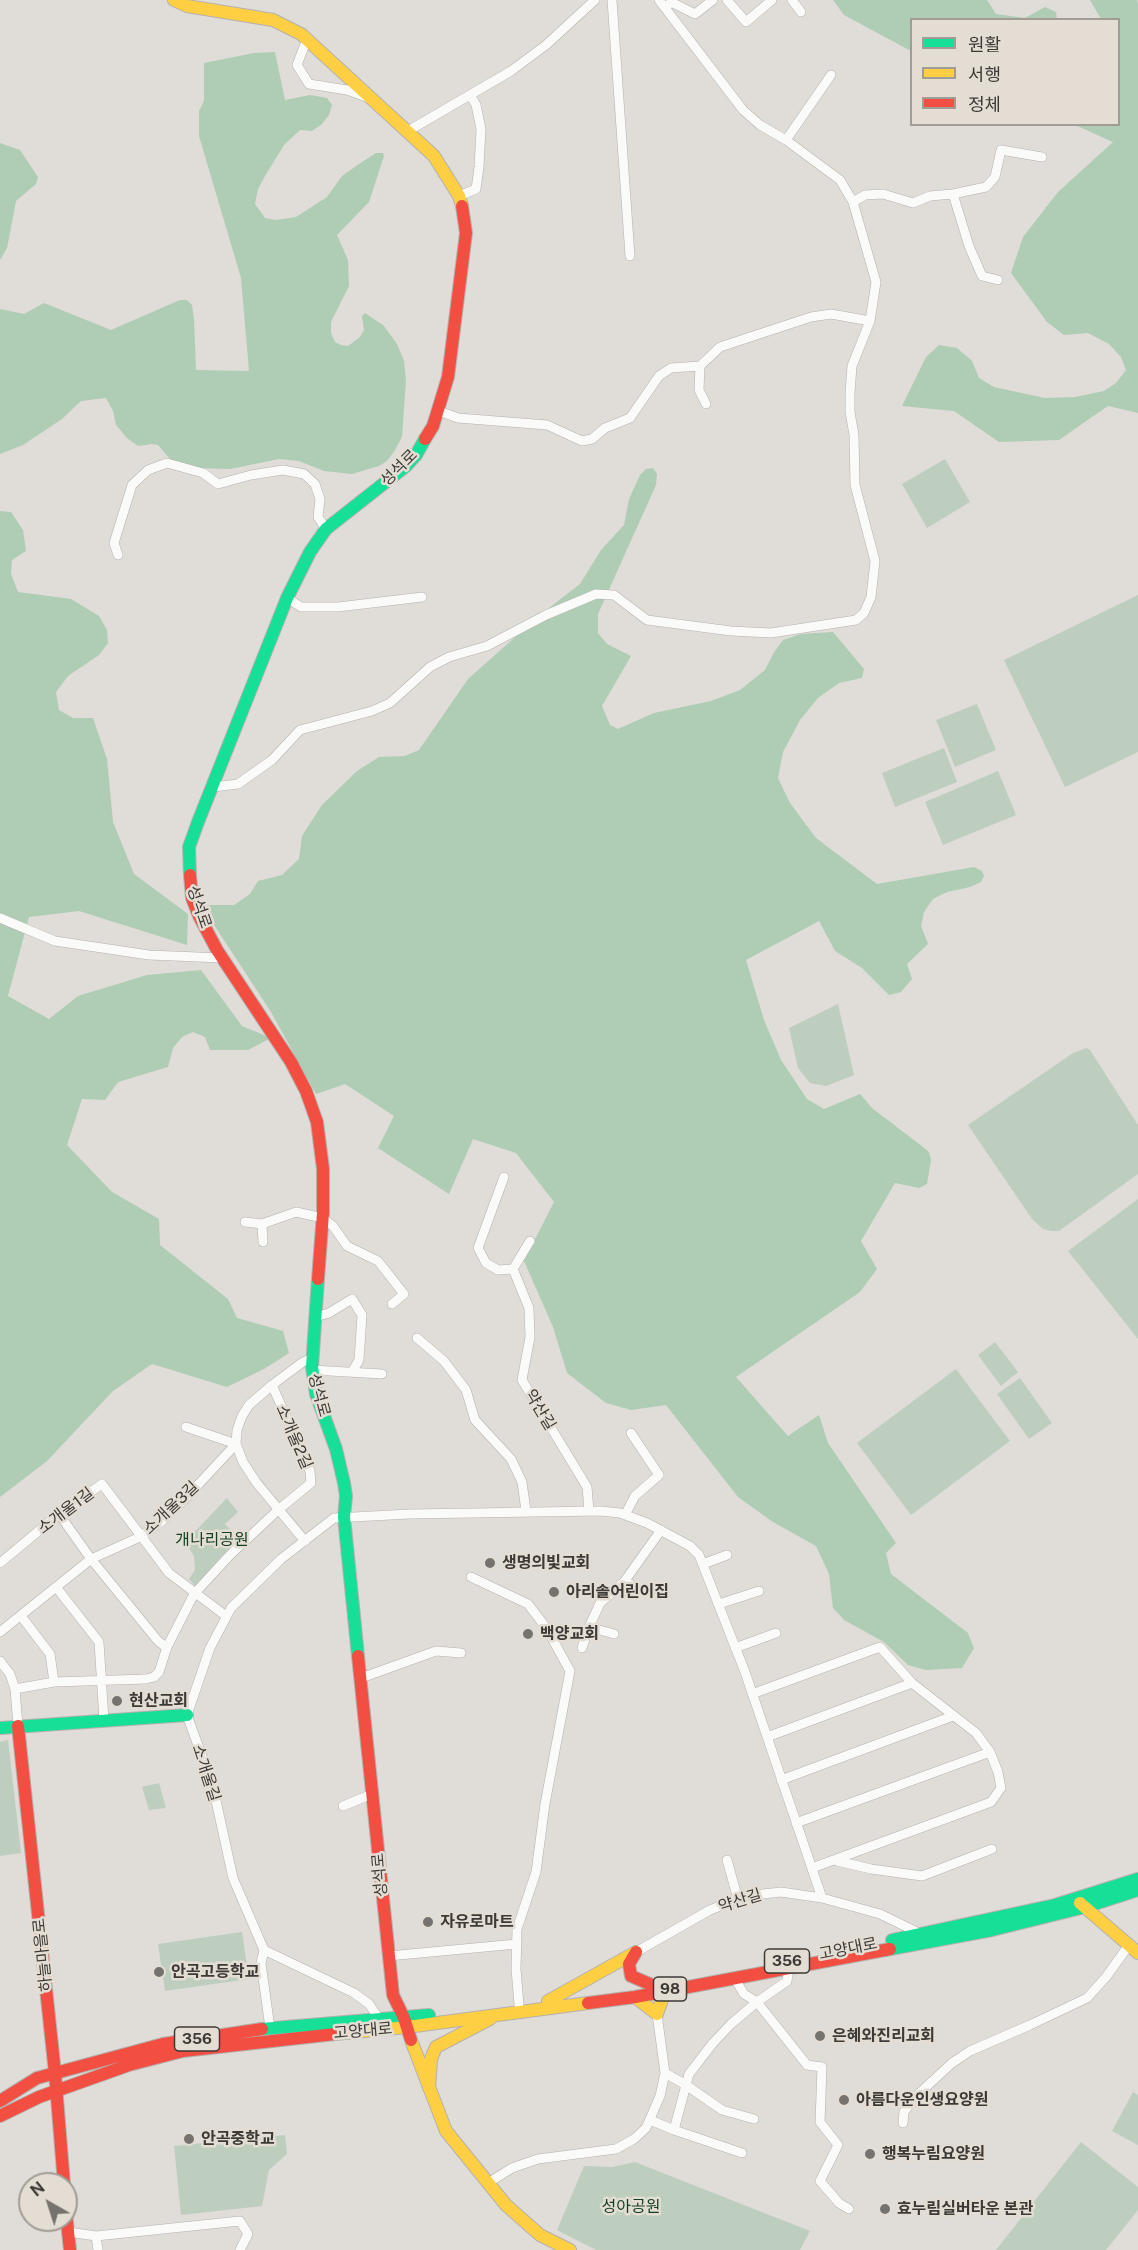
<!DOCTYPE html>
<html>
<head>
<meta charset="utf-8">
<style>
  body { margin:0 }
  #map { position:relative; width:1138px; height:2250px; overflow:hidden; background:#e0dcd8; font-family:"Public Sans","Noto Sans KR",sans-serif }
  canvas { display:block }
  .legend { position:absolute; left:910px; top:18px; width:210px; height:108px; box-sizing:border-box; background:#e4ddd4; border:2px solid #a19c95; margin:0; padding:8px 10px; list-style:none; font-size:18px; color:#3d3a36 }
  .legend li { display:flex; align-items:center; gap:12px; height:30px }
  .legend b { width:30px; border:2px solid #a19c95 }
  .north { position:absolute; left:18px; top:2172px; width:60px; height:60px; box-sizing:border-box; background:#e4ddd4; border:2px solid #a19c95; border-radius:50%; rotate:321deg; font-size:16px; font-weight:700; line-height:24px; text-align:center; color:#3d3a36 }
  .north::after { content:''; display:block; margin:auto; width:21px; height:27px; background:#76736f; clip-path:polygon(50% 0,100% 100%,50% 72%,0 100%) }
</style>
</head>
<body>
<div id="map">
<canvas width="1138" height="2250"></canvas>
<ul class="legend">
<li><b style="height:8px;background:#16e098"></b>원활</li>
<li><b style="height:8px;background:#ffcf43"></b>서행</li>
<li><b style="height:8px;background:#f24e42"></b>정체</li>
</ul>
<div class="north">N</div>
</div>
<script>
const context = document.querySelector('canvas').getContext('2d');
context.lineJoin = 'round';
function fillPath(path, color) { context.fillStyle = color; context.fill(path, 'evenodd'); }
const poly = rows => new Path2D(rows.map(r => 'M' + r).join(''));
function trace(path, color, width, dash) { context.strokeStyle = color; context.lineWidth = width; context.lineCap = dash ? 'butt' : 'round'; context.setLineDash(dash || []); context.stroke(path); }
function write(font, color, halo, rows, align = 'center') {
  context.font = font + ' "Public Sans","Noto Sans KR",sans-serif'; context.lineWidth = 5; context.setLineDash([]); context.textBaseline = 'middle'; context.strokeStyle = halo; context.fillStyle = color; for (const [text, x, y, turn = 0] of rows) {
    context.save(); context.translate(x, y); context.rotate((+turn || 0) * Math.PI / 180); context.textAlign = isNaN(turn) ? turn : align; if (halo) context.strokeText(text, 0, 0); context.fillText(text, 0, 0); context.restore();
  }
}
fillPath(poly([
  [945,459,970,502,927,528,902,484],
  [1138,595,1138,752,1065,787,1004,660],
  [977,704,996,750,955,767,936,720],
  [944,748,957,782,895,807,882,773],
  [998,771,1016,815,943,845,925,802],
  [838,1004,854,1075,826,1086,810,1083,798,1068,789,1028],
  [1086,1048,1090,1050,1138,1125,1138,1174,1059,1231,1051,1231,1043,1229,1032,1219,968,1125,1073,1053],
  [1138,1199,1138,1339,1068,1251],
  [995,1342,1018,1372,1001,1386,978,1355],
  [956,1369,1010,1441,911,1515,857,1443],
  [1020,1378,1052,1423,1029,1439,997,1394],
  [227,1498,238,1512,225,1524,238,1538,195,1586,189,1579,195,1570,194,1556,185,1542],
  [8,1740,21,1853,0,1856,0,1742],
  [159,1783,166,1808,149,1810,142,1787],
  [242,1932,249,1979,165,1991,158,1944],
  [1133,2092,1138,2095,1138,2145,1112,2131],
  [285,2135,287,2154,269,2170,262,2206,181,2215,174,2146],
  [1081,2142,1138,2187,1138,2210,1106,2250,996,2250],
  [635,2162,810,2231,800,2250,596,2250,557,2230,584,2166,612,2167]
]), '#bdcebf');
fillPath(poly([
  [833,0,987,0,996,14,1025,18,1045,7,1056,12,1057,19,912,20,911,51,844,15],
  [1090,0,1137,0,1138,5,1138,413,1108,406,1059,440,999,442,954,411,902,406,926,357,939,345,957,348,972,361,979,378,994,387,1045,398,1075,397,1104,391,1116,383,1126,370,1121,357,1109,344,1088,333,1064,335,1047,322,1011,273,1023,237,1058,192,1113,142,1075,125,1118,124,1118,20,1101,19],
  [275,52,285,100,310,95,327,98,332,105,329,115,321,125,312,131,300,130,284,145,265,176,258,189,255,204,265,218,276,220,296,217,327,197,342,176,359,164,376,153,383,153,384,156,369,202,337,235,348,260,349,286,331,322,331,333,335,342,341,345,348,346,359,338,364,330,362,316,365,313,384,326,397,344,404,361,406,380,402,437,395,450,387,461,379,466,352,474,324,471,299,461,279,459,230,469,195,468,172,461,158,445,152,444,138,446,127,438,116,425,113,411,106,398,81,401,62,419,23,445,0,454,0,309,24,314,44,303,111,330,180,300,187,300,192,305,194,320,196,370,249,371,241,278,199,136,199,111,204,101,204,63,254,53],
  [0,143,20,150,38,177,36,184,16,201,7,248,0,260],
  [653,468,657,474,656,485,598,614,598,633,607,644,631,656,602,706,610,725,618,729,654,713,711,701,740,690,765,670,773,654,783,640,801,634,833,632,864,669,862,678,839,683,818,698,800,720,783,752,778,778,790,803,816,838,877,884,974,867,982,871,984,876,981,882,970,887,947,892,933,899,924,912,921,926,928,944,907,964,912,979,901,992,889,995,862,968,835,951,819,921,746,960,764,1020,781,1060,807,1099,824,1109,860,1094,872,1108,923,1147,929,1152,931,1160,927,1184,919,1188,895,1183,861,1241,877,1269,860,1292,736,1377,788,1436,819,1415,828,1443,896,1543,886,1553,891,1574,968,1633,974,1648,962,1668,926,1670,908,1665,884,1642,844,1620,833,1608,829,1574,816,1546,773,1522,738,1497,666,1405,631,1410,606,1403,567,1373,553,1327,524,1261,554,1202,516,1153,473,1139,449,1194,378,1148,394,1116,345,1084,316,1094,271,1012,201,905,234,905,250,894,258,881,282,875,299,859,302,836,322,805,357,771,379,757,405,756,419,750,468,679,540,615,580,584,601,550,624,525,629,499,640,475,646,469],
  [0,511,11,512,23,530,26,551,12,560,11,574,18,592,71,599,99,616,107,630,108,643,99,655,68,676,56,692,59,710,73,718,93,718,107,759,113,822,134,874,188,914,187,945,79,911,29,917,8,996,49,1019,78,996,147,975,201,970,242,1026,271,1038,248,1050,210,1050,205,1037,193,1032,182,1037,173,1048,168,1067,118,1082,105,1100,82,1099,67,1145,112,1192,159,1219,160,1245,228,1299,237,1318,283,1331,289,1353,264,1369,227,1387,152,1364,113,1391,47,1461,0,1497]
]), '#aecdb4');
const street = poly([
  [612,0,630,256],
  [727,0,746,22,772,0],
  [792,0,801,12],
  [666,7,671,2,695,14,713,0],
  [307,39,297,65,309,84,347,90,369,98],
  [408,131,511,71,546,45,595,0],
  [786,140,831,75],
  [953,194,969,246,982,276,998,280],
  [459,196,476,189,479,167,481,129,476,105,470,95],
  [853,202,865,195,883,194,913,203,930,196,953,194,986,187,995,177,1001,150,1042,157],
  [700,366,699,390,706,404],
  [439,411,458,418,547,425,582,441,592,439,605,428,630,418,659,376,671,368,700,366,720,347,811,317,831,314,870,321],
  [118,555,114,543,132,485,148,470,167,463,203,473,218,484,251,475,283,470,304,474,315,484,320,499,318,517,326,529],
  [287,598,301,607,338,607,422,597],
  [213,787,238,784,272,760,300,730,372,711,390,703,430,667,449,657,487,646,546,615,596,594,614,595,647,620,731,631,771,633,856,620,864,613,871,597,875,561,855,485,854,435,850,412,850,393,852,366,870,321,876,282,853,202,840,180,786,140,760,125,743,110,659,0],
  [0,918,55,941,149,955,222,958],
  [504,1177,478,1248,486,1263,498,1270,513,1269,530,1241],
  [245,1222,262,1224,296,1212,323,1218,333,1226,347,1246,378,1261,404,1294,392,1304],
  [262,1224,263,1242],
  [513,1269,529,1308,530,1337,522,1380,587,1487,589,1511],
  [315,1317,329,1313,352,1299,362,1315,359,1360,352,1372],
  [417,1338,444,1361,466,1390,475,1420,511,1459,522,1482,526,1511],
  [312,1370,382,1374],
  [186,1427,236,1444,243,1462,256,1482,305,1541],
  [59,1514,91,1559,158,1641,167,1648],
  [625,1515,635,1496,659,1475,631,1433],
  [0,1563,59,1514,102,1484,169,1573,226,1616],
  [703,1564,727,1555],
  [471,1577,528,1604,547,1629,570,1671,545,1804,536,1872,517,1929,516,1969,519,2005],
  [624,1582,657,1594],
  [56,1587,99,1642,104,1720],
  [719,1604,759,1591],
  [21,1616,50,1654,54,1682],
  [589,1627,614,1634],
  [0,1632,91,1559,140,1537,162,1521,183,1501,236,1444,237,1430,242,1416,249,1405,272,1385,303,1362,312,1358],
  [582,1648,589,1627,600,1603,624,1582,661,1530],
  [735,1648,776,1633],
  [0,1661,10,1674,15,1689,18,1726],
  [361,1678,436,1651,461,1653],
  [15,1689,54,1682,146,1679,154,1677,159,1672,167,1647,194,1594,230,1555,278,1510,311,1483,310,1471,272,1385],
  [752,1694,880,1647,912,1683,976,1733,990,1752,998,1772,1001,1788,991,1802,812,1868],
  [767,1737,912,1683],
  [781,1780,953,1716],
  [343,1806,372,1794],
  [796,1823,990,1752],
  [727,1860,738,1899],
  [837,1861,871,1869,922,1876,992,1849],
  [822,1898,880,1914,921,1934],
  [264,1950,261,1963,270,2028],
  [388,1956,517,1944],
  [735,1979,744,1994,757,2002,807,2065,822,2067,820,2122,838,2145,820,2181,839,2203,849,2209],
  [380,2020,369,2004,354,1993,264,1950,233,1878,213,1787,187,1715,210,1648,231,1608,281,1559,334,1518,410,1514,600,1511,620,1513,647,1523,690,1546,699,1555,745,1672,822,1898,781,1892,745,1896,710,1910,636,1952],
  [665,2073,686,2085,722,2110,754,2119],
  [650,2120,674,2130],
  [903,2123,904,2112,913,2099,952,2063,970,2051,1030,2025,1087,1998,1106,1977,1129,1945],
  [742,2153,674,2130,689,2074,713,2043,731,2024,757,2002,787,1981,789,1968],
  [488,2183,512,2168,538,2159,616,2149,634,2139,646,2128,660,2096,665,2073,657,2014],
  [68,2232,96,2236,240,2221,248,2234,240,2250],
  [96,2236,98,2250]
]);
const fast = poly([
  [190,875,189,847,198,822,287,598,310,552,326,529,406,466,416,455,425,439],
  [318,1279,312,1367,316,1394,336,1449,344,1483,346,1496,344,1517,358,1656],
  [0,1728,187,1715],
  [892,1940,1055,1905,1138,1879],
  [890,1949,992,1930,1085,1907,1138,1890],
  [262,2029,429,2015]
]);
const slow = poly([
  [174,0,187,6,273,20,301,34,434,156,459,196,462,206],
  [1080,1903,1138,1953],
  [635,1997,657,2014,663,1997,669,1989],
  [548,2001,636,1952],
  [335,2034,407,2027,588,2003],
  [411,2040,446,2131,506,2205,540,2235,570,2250],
  [429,2088,431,2059,436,2047,490,2019]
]);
const jam = poly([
  [425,439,433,426,448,377,466,233,462,206],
  [190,875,192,898,199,916,217,950,291,1062,306,1091,317,1122,323,1169,323,1213,318,1279],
  [358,1656,393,1995,404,2018,411,2040],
  [18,1726,55,2073,64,2184],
  [636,1952,629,1964,631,1976,652,1985],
  [588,2003,635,1997,890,1949],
  [0,2101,37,2078,163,2044,262,2029],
  [0,2116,39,2097,129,2065,183,2051,335,2034],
  [66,2213,70,2250]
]);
trace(street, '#b4b1ae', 10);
trace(fast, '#b4b1ae', 14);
trace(slow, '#b4b1ae', 14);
trace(jam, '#b4b1ae', 14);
trace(street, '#fafaf9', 9);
trace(fast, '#16e098', 12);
trace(slow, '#ffcf43', 12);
trace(jam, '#f24e42', 12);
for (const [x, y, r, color] of [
  [490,1563,6,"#76736f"],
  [554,1592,6,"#76736f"],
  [528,1634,6,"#76736f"],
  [117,1701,6,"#76736f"],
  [428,1922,6,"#76736f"],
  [159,1972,6,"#76736f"],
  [820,2036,6,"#76736f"],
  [844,2100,6,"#76736f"],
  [189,2139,6,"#76736f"],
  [870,2154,6,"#76736f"],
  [885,2209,6,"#76736f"]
]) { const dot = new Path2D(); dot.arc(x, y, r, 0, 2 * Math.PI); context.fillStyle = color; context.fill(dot); trace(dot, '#e4ddd4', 2); }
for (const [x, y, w] of [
  [787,1961,45],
  [670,1989,33],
  [197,2039,45]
]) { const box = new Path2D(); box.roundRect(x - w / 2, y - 12, w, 24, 4.5); context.fillStyle = '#e4ddd4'; context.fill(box); trace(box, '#3d3a36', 1.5); }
write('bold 15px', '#3d3a36', null, [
  ["356",787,1961],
  ["98",670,1989],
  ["356",197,2039]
]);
write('16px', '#3d3a36', '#e4ddd4', [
  ["성석로",399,468,-45],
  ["성석로",199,907,71],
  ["성석로",319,1395,75],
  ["약산길",540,1410,59],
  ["소개울2길",294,1437,67],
  ["소개울3길",171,1508,-43],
  ["소개울1길",66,1511,-37],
  ["소개울길",206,1773,72],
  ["성석로",380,1875,-95],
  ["약산길",740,1901,-17],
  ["고양대로",848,1949,-11],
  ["하늘마을로",43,1955,-96],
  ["고양대로",363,2031,-5]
]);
write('16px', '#133f24', '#e4ddd4', [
  ["개나리공원",212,1540],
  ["성아공원",631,2207]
]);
write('bold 16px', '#3d3a36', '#e4ddd4', [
  ["생명의빛교회",502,1563],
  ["아리솔어린이집",566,1592],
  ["백양교회",540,1634],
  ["현산교회",129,1701],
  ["자유로마트",440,1922],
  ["안곡고등학교",171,1972],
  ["은혜와진리교회",832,2036],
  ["아름다운인생요양원",856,2100],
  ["안곡중학교",201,2139],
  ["행복누림요양원",882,2154],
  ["효누림실버타운 본관",897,2209]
], 'left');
</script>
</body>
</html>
